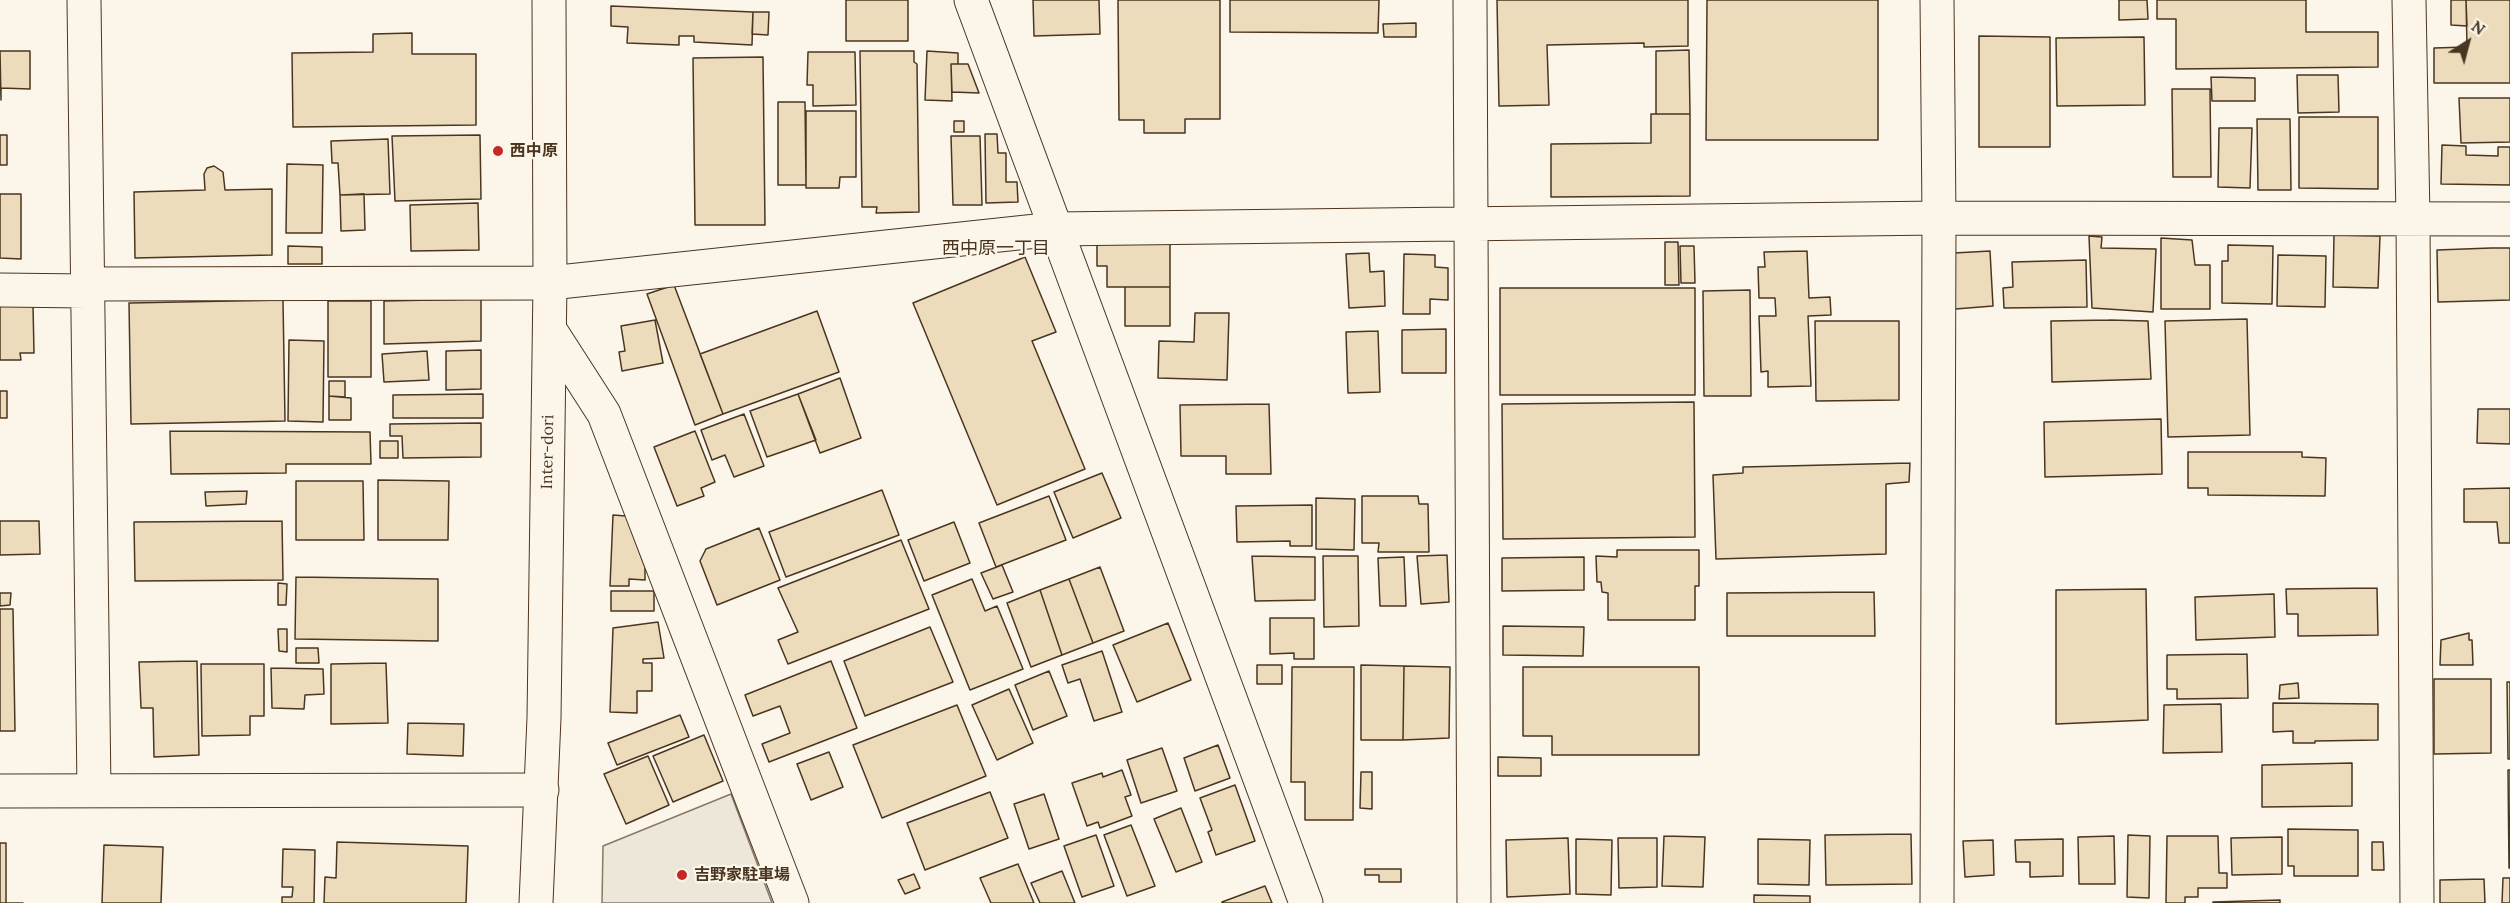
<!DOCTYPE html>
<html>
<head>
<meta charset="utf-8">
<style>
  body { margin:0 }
  #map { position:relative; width:2510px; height:903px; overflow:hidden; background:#fbf6e9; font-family:Lora,serif }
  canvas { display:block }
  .north { position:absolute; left:2438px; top:12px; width:60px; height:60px; -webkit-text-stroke:4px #fbf6e9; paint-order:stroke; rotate:36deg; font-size:16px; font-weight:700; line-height:24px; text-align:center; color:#4a3520 }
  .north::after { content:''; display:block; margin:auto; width:21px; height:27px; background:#4a3520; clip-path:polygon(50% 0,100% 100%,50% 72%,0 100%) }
</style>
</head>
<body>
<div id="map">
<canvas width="2510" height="903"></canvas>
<div class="north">N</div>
</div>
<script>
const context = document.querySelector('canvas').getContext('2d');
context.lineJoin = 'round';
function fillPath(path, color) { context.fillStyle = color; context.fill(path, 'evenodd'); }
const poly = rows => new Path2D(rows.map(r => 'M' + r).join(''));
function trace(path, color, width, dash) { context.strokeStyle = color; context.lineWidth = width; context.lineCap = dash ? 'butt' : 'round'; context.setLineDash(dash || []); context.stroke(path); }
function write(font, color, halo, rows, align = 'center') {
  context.font = font + ' Lora,"Noto Sans JP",serif'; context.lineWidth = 4.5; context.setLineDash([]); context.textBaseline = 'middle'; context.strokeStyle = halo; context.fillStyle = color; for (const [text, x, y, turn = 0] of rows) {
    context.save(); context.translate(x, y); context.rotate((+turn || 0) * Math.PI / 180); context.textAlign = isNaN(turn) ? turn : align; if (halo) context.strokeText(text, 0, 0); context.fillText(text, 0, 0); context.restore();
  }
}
const parking = poly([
  [731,794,772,903,602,903,603,846,731,794]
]);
fillPath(parking, '#ede7d9');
trace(parking, '#887966', 1.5);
const building = poly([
  [846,0,908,0,908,41,846,41,846,0],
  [1033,0,1099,0,1100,34,1034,36,1033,0],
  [1118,0,1220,0,1220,119,1185,119,1185,133,1144,133,1144,120,1119,120,1118,0],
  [1230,0,1379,0,1378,33,1230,32,1230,0],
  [1497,0,1688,0,1688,46,1644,47,1644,43,1547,45,1549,105,1499,106,1497,0],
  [1707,0,1878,0,1878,140,1706,140,1707,0],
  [2119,0,2147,0,2148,19,2119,20,2119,0],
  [2157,0,2306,0,2306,32,2378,32,2378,67,2176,69,2176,19,2157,19,2157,0],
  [2451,0,2466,0,2467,26,2451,25,2451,0],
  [2466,0,2510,0,2510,83,2434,83,2434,48,2467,47,2466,0],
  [611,6,753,12,752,45,694,42,694,36,679,36,679,45,627,43,628,27,611,26,611,6],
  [753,12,769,12,768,35,752,34,753,12],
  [1416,23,1416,37,1384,37,1383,24,1416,23],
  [412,33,412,54,476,54,476,125,293,127,292,53,373,52,373,34,412,33],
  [1979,36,2050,37,2050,147,1979,147,1979,36],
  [2144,37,2145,105,2057,106,2056,38,2144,37],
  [1689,50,1690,114,1656,114,1656,51,1689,50],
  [0,51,30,51,30,89,1,88,1,100,0,51],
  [860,51,914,51,914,62,917,64,919,212,876,213,877,207,862,207,860,51],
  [927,51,958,53,958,64,951,64,952,101,925,100,927,51],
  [808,52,855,52,856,105,813,106,813,85,807,85,808,52],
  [763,57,765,225,695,225,693,58,763,57],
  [951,64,968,64,979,93,952,92,951,64],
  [2297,75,2338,75,2339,112,2298,113,2297,75],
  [2211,77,2255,78,2255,101,2212,101,2211,77],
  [2172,89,2210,89,2211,177,2173,177,2172,89],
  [2459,98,2510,98,2510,142,2461,143,2459,98],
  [778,102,805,102,806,185,778,185,778,102],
  [806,111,856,111,856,177,840,177,839,188,806,188,806,111],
  [1651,114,1690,114,1690,196,1551,197,1551,144,1651,143,1651,114],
  [2299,117,2378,117,2378,189,2299,188,2299,117],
  [2257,119,2290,119,2291,190,2258,190,2257,119],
  [954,121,964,121,964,132,954,132,954,121],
  [2219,128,2252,128,2250,188,2218,187,2219,128],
  [985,134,997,134,998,153,1006,153,1006,182,1017,182,1018,202,986,203,985,134],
  [0,135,7,135,7,165,0,165,0,135],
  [480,135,481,199,395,201,392,136,480,135],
  [951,136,980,136,982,205,953,205,951,136],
  [388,139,390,194,340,195,338,163,332,163,331,141,388,139],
  [2442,145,2466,146,2466,155,2498,156,2498,147,2510,147,2510,185,2441,184,2442,145],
  [287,164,323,165,322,233,286,233,287,164],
  [214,166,223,172,225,190,272,189,272,255,135,258,134,192,205,190,204,174,207,168,214,166],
  [0,194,21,194,21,259,0,258,0,194],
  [364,194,365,230,341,231,340,195,364,194],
  [478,203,479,250,411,251,410,205,478,203],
  [2334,235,2380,236,2378,288,2333,287,2334,235],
  [2089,236,2102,237,2101,248,2156,249,2153,312,2092,308,2089,236],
  [2161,238,2192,240,2195,265,2210,265,2210,309,2161,309,2161,238],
  [1665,242,1678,242,1679,285,1665,285,1665,242],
  [1097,244,1170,244,1170,287,1107,287,1107,266,1097,266,1097,244],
  [2228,245,2273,246,2272,304,2222,303,2222,261,2228,261,2228,245],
  [288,246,322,247,322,264,288,264,288,246],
  [1680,246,1694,246,1695,283,1681,283,1680,246],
  [2491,248,2510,248,2510,300,2438,302,2437,250,2491,248],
  [1807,251,1809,298,1830,297,1831,315,1808,316,1811,386,1768,387,1768,371,1761,372,1759,316,1776,316,1775,298,1759,298,1758,267,1765,267,1764,252,1807,251],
  [1990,251,1993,306,1943,310,1954,253,1990,251],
  [1369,253,1370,272,1384,271,1385,306,1349,308,1346,254,1369,253],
  [1404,254,1435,255,1435,267,1448,268,1448,300,1430,299,1430,314,1403,314,1404,254],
  [2278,255,2326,256,2325,307,2277,306,2278,255],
  [1025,257,1056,332,1032,341,1085,469,997,505,913,303,1025,257],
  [2086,260,2087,307,2004,308,2003,288,2013,287,2012,262,2086,260],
  [674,285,723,414,695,425,647,294,674,285],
  [1125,287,1170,287,1170,326,1125,326,1125,287],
  [1500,288,1695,288,1695,395,1500,395,1500,288],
  [1750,290,1751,396,1704,396,1703,291,1750,290],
  [481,299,481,341,384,344,384,301,481,299],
  [283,300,285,421,131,424,129,303,283,300],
  [328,301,371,301,371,377,328,377,328,301],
  [33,305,34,353,20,353,21,360,0,360,0,306,33,305],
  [817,311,839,372,723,414,700,354,817,311],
  [1195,313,1229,313,1227,380,1158,378,1159,341,1194,342,1195,313],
  [2247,319,2250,435,2168,437,2165,321,2247,319],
  [655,320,663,363,622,371,619,352,625,351,621,326,655,320],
  [2109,320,2148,321,2151,379,2052,382,2051,321,2109,320],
  [1815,321,1899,321,1899,400,1816,401,1815,321],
  [1446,329,1446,373,1402,373,1402,330,1446,329],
  [1378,331,1380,392,1348,393,1346,332,1378,331],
  [289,340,324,341,323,422,288,421,289,340],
  [481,350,481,389,446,390,446,351,481,350],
  [427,351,429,380,384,382,382,354,427,351],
  [840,378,861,438,820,453,798,394,840,378],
  [329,381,345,381,345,397,329,396,329,381],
  [0,391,7,391,7,418,0,418,0,391],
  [483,394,483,418,393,418,393,395,483,394],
  [798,394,816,440,767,457,750,411,798,394],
  [329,396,351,398,351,420,329,420,329,396],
  [1694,402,1695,537,1503,539,1502,404,1694,402],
  [1269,404,1271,474,1226,474,1226,456,1181,456,1180,405,1269,404],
  [2478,409,2510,409,2510,444,2477,443,2478,409],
  [744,414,764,466,734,477,725,455,712,460,701,430,744,414],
  [2161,419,2162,474,2045,477,2044,422,2161,419],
  [481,423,481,457,403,458,402,436,390,436,390,424,481,423],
  [170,431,370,432,371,464,286,464,286,473,171,474,170,431],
  [695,431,715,482,701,488,704,496,677,506,654,447,695,431],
  [380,441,398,441,398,458,380,458,380,441],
  [2188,452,2302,452,2302,457,2326,458,2325,496,2208,495,2208,488,2188,488,2188,452],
  [1910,463,1909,482,1886,484,1886,554,1716,559,1713,475,1743,473,1743,467,1910,463],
  [1102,473,1121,518,1073,538,1054,492,1102,473],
  [378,480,449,481,448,540,378,540,378,480],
  [296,481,363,481,364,540,296,540,296,481],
  [2510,488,2510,543,2499,543,2497,522,2464,522,2464,489,2510,488],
  [882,490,899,535,786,577,769,532,882,490],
  [247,491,246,504,206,506,205,492,247,491],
  [1049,496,1066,540,996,567,979,523,1049,496],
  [1362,496,1418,496,1419,504,1428,504,1429,552,1378,552,1379,543,1362,543,1362,496],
  [1316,498,1355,499,1354,550,1316,549,1316,498],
  [1312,505,1312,546,1290,546,1290,541,1237,542,1236,506,1312,505],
  [613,515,626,516,645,567,645,580,629,579,629,586,610,586,613,515],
  [0,521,39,521,40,554,0,555,0,521],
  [282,521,283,580,135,581,134,522,282,521],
  [954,522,970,563,924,581,908,540,954,522],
  [759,528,780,580,717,605,700,561,706,549,759,528],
  [901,540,929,609,788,664,778,640,798,632,778,588,901,540],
  [1617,550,1699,550,1699,586,1695,586,1695,620,1608,620,1608,593,1602,592,1601,582,1597,582,1596,556,1617,557,1617,550],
  [1447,555,1449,602,1421,604,1417,556,1447,555],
  [1252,556,1315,557,1315,600,1255,601,1252,556],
  [1323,556,1358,556,1359,626,1324,627,1323,556],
  [1404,557,1406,606,1380,606,1378,558,1404,557],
  [1584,557,1584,590,1502,591,1502,558,1584,557],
  [1002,565,1013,592,993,599,981,573,1002,565],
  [1100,567,1124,631,1093,643,1069,579,1100,567],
  [296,577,438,579,438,641,295,639,296,577],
  [972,579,985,611,997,606,1023,669,970,690,932,595,972,579],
  [1069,579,1093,643,1062,655,1040,590,1069,579],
  [278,583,287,584,286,605,278,605,278,583],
  [2377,588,2378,635,2298,636,2298,614,2287,614,2286,589,2377,588],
  [2146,589,2148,720,2056,724,2056,590,2146,589],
  [1040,590,1062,655,1031,667,1007,603,1040,590],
  [611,591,654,591,654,611,611,611,611,591],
  [1874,592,1875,636,1727,636,1727,593,1874,592],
  [0,593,11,593,10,605,0,606,0,593],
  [2274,594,2275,637,2196,640,2195,597,2274,594],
  [0,609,13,609,15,731,0,731,0,609],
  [1270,618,1314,618,1314,659,1294,659,1294,653,1270,654,1270,618],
  [658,622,664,658,643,659,643,663,652,663,652,691,637,691,637,713,610,712,613,628,658,622],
  [1168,623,1191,680,1137,702,1113,645,1168,623],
  [1503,626,1584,627,1583,656,1503,655,1503,626],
  [930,627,953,682,865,716,844,661,930,627],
  [278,629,287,629,287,652,279,651,278,629],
  [2469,633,2469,640,2472,640,2473,665,2440,665,2441,640,2469,633],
  [296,648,318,648,319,663,296,663,296,648],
  [1102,651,1122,712,1094,721,1080,679,1068,683,1062,665,1102,651],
  [2247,654,2248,698,2177,699,2177,689,2167,689,2167,655,2247,654],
  [197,661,199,755,154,757,153,708,141,708,139,662,197,661],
  [831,661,857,728,769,762,762,744,790,733,780,706,753,716,745,695,831,661],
  [386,663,388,723,331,724,331,664,386,663],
  [201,664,264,664,264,716,250,716,250,735,202,736,201,664],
  [1257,665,1282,665,1282,684,1257,684,1257,665],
  [1361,665,1404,666,1403,740,1361,740,1361,665],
  [1404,666,1450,667,1449,738,1403,740,1404,666],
  [1292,667,1354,667,1353,820,1305,820,1305,782,1291,782,1292,667],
  [1523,667,1699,667,1699,755,1552,755,1552,736,1523,736,1523,667],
  [271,668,323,669,324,694,305,695,304,709,272,708,271,668],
  [1049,671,1067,716,1033,730,1015,685,1049,671],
  [2434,679,2491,679,2491,753,2434,754,2434,679],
  [2507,682,2510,682,2510,759,2508,759,2507,682],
  [2298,683,2299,698,2279,699,2280,685,2298,683],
  [1009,689,1033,743,997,760,972,705,1009,689],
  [2273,703,2378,704,2378,740,2315,741,2315,743,2293,743,2293,731,2273,732,2273,703],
  [2221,704,2222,752,2163,753,2164,705,2221,704],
  [957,705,986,776,882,818,853,745,957,705],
  [680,715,689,737,617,765,608,743,680,715],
  [408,723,464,724,463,756,407,754,408,723],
  [704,735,723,781,673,802,653,756,704,735],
  [1218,745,1230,778,1195,791,1184,758,1218,745],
  [1162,748,1177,791,1141,803,1127,760,1162,748],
  [829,752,843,787,811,800,797,764,829,752],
  [648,756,669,805,626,824,604,774,648,756],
  [1498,757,1541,758,1541,776,1498,776,1498,757],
  [2352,763,2352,806,2262,807,2262,765,2352,763],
  [1122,770,1131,795,1125,797,1132,816,1100,828,1098,822,1087,826,1072,783,1102,773,1103,777,1122,770],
  [2508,770,2510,770,2510,868,2509,868,2508,770],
  [1361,772,1372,772,1372,809,1360,808,1361,772],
  [1235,785,1255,841,1216,855,1208,832,1212,830,1200,798,1235,785],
  [990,792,1008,838,925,870,907,823,990,792],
  [1044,794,1059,839,1029,849,1014,804,1044,794],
  [1181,808,1202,862,1176,872,1154,819,1181,808],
  [1131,825,1155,886,1127,896,1104,835,1131,825],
  [2288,829,2358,830,2358,876,2294,876,2294,866,2288,866,2288,829],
  [1911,834,1912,884,1826,885,1825,835,1911,834],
  [1096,835,1114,886,1082,897,1064,846,1096,835],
  [2128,835,2150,836,2149,898,2127,897,2128,835],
  [1664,836,1705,837,1703,887,1662,886,1664,836],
  [2114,836,2115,884,2079,884,2078,837,2114,836],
  [2167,836,2218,836,2219,873,2227,873,2227,888,2198,888,2198,897,2185,897,2185,903,2166,903,2167,836],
  [2282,837,2282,874,2232,875,2231,838,2282,837],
  [1568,838,1570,894,1507,897,1506,840,1568,838],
  [1618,838,1657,838,1657,887,1619,888,1618,838],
  [1576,839,1612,840,1611,895,1576,894,1576,839],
  [1758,839,1810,840,1809,885,1758,884,1758,839],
  [2063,839,2063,876,2030,877,2030,862,2016,862,2015,840,2063,839],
  [1993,840,1994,875,1965,877,1963,841,1993,840],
  [337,842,468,846,466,903,324,903,325,877,336,878,337,842],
  [2372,842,2383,842,2384,870,2372,870,2372,842],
  [0,843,6,843,6,903,23,903,0,903,0,843],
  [104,845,163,847,161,903,102,903,104,845],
  [283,849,315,850,314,903,282,903,282,897,292,897,293,887,282,887,283,849],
  [1018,864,1034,903,991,903,980,878,1018,864],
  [1365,869,1401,869,1401,882,1379,882,1379,875,1365,875,1365,869],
  [1062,871,1075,903,1040,903,1031,883,1062,871],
  [914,874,920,888,905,894,898,880,914,874],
  [2503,878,2510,878,2510,903,2502,903,2503,878],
  [2484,879,2485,903,2440,903,2440,880,2484,879],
  [1265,886,1272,903,1222,903,1222,902,1265,886],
  [1754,895,1810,896,1810,903,1754,903,1754,895],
  [2280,900,2280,903,2213,903,2213,902,2280,900]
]);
fillPath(building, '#ecdcbc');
trace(building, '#4a3520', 1.5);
const minor = poly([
  [84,0,94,790],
  [971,0,1306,903],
  [1470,0,1474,903],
  [1937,0,1939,218,1937,903],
  [2409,0,2413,218,2417,903],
  [87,284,550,283,1055,229,1939,218,2510,219],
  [0,290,87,291],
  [550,330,604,414,792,903],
  [0,791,542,790]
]);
const major = poly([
  [536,903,544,718,550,283,549,0]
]);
trace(minor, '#4a3520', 35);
trace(major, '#4a3520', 35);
trace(minor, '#fbf6e9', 33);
trace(major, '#fbf6e9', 33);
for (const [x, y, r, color] of [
  [498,151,6,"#c62828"],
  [682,875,6,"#c62828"]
]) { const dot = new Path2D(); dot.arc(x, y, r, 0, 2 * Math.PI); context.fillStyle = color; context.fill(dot); trace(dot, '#fbf6e9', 2); }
write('bold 16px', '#4a3520', '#fbf6e9', [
  ["西中原",510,151],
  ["吉野家駐車場",694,875]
], 'left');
write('16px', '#4a3520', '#fbf6e9', [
  ["Inter-dori",548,452,-89]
]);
write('18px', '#4a3520', '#fbf6e9', [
  ["西中原一丁目",996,249]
]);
</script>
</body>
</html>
